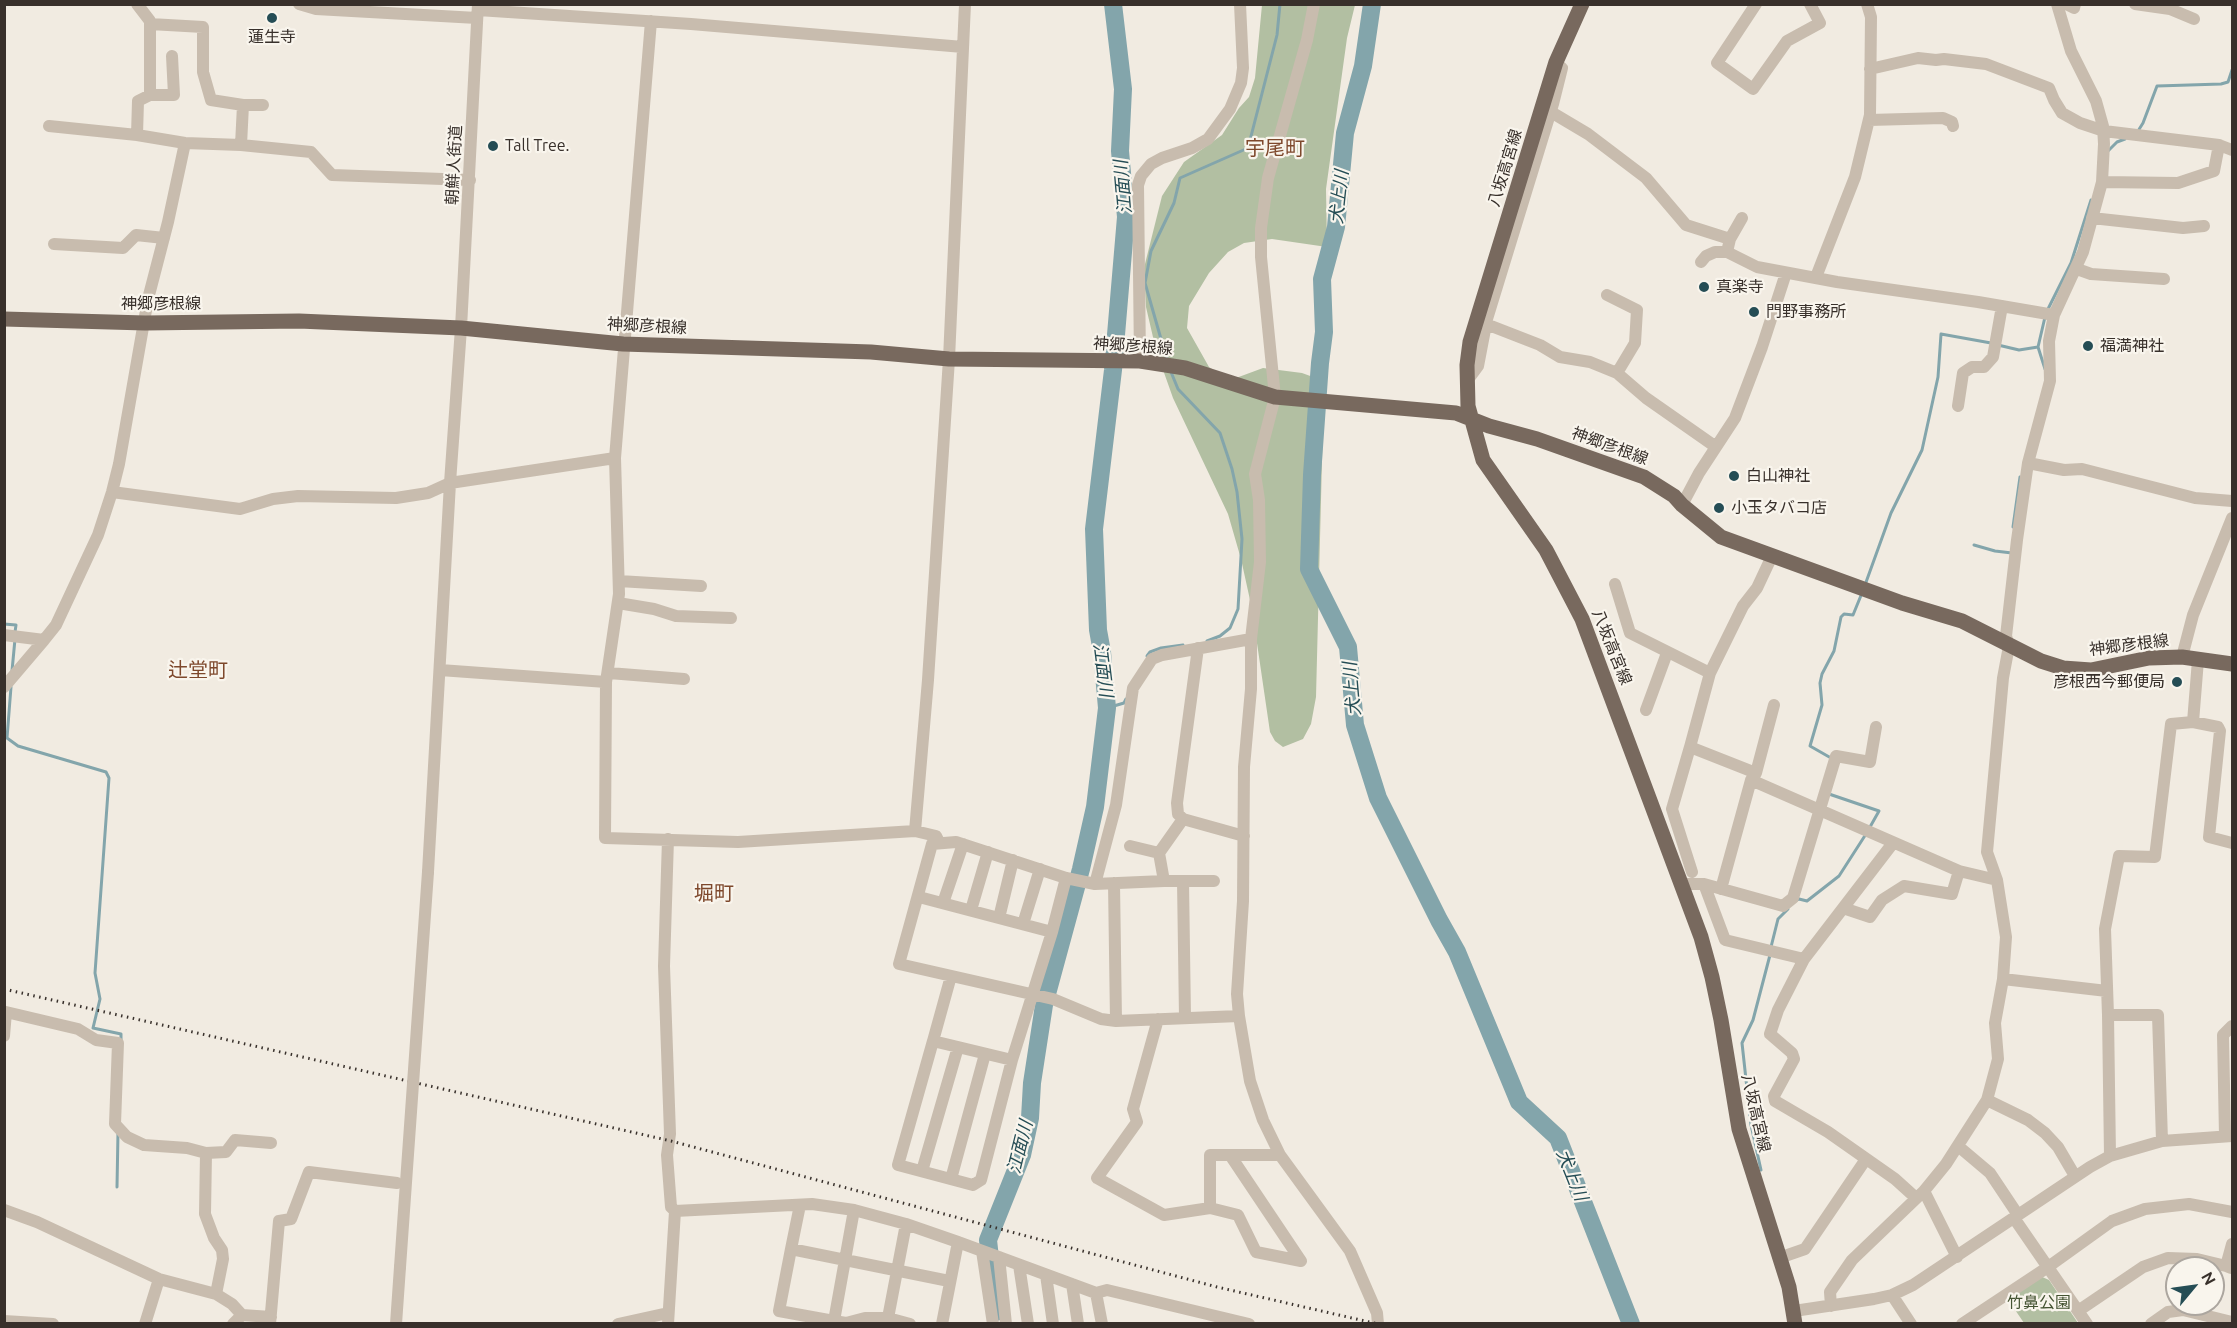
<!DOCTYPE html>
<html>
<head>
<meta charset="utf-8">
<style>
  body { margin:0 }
  #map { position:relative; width:2237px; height:1328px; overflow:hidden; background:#f1ebe1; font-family:Ubuntu,sans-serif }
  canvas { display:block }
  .frame { position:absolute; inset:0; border:6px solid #38302b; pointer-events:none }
  .north { position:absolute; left:2165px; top:1256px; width:60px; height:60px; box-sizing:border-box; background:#f9f5ed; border:2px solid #aca69f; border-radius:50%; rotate:61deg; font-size:16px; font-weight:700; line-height:24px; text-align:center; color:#38302b }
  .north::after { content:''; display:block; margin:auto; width:21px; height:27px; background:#254d55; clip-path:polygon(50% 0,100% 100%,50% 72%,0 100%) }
</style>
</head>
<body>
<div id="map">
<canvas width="2237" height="1328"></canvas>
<div class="frame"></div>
<div class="north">N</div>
</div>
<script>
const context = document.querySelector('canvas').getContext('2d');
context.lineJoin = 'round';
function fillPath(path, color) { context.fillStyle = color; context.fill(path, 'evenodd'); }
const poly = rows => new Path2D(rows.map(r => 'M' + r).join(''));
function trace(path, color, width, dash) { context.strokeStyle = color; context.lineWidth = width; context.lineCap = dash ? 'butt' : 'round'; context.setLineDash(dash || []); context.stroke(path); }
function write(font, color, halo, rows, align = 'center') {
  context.font = font + ' Ubuntu,"Noto Sans JP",sans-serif'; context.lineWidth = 4.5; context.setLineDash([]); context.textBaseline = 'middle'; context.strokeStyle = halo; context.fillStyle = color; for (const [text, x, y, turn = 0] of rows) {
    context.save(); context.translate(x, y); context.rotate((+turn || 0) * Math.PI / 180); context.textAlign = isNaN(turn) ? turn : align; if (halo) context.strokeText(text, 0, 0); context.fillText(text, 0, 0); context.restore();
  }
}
fillPath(poly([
  [1262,5,1355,5,1347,38,1326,189,1327,247,1272,239,1244,243,1228,252,1209,273,1189,306,1187,328,1209,367,1225,378,1236,378,1263,368,1302,373,1324,381,1316,697,1311,724,1303,739,1283,747,1275,741,1270,732,1252,609,1241,559,1228,514,1173,398,1156,350,1146,307,1144,268,1162,196,1184,162,1222,135,1239,108,1249,97,1255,78],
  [2040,1276,2049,1280,2078,1323,2024,1323,2007,1298]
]), '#b2bfa2');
trace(poly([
  [2138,131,2143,123,2157,86,2221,84,2228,82,2232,70],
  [2107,152,2117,142,2125,139],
  [2047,311,2071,263,2091,200],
  [1998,345,2019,350,2038,347],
  [1167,360,1145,283,1151,251,1174,203,1180,178,1248,148,1277,35,1280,4],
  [2045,369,2038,347,2045,317],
  [1171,372,1178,389,1220,433,1232,469,1237,492,1242,539,1238,609,1230,628,1220,636,1207,641],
  [2013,527,2020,477],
  [1974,545,1995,551,2012,553,2012,551],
  [1865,585,1891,513,1922,450,1938,377,1941,334,1991,343],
  [4,624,16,625,15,632],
  [1147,656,1150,652,1161,648,1183,645],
  [12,671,15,639],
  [11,687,7,738,18,746,106,772,109,778,95,973,100,999,93,1028,121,1034,121,1042],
  [1107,708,1124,703,1126,699],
  [1831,758,1810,746,1822,705,1820,683,1822,674,1834,651,1841,617,1844,614,1853,615,1862,593],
  [1829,794,1879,811,1870,827],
  [1797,900,1799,899,1807,901,1839,876,1866,834],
  [1771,947,1778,919,1788,909],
  [1761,1170,1751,1125,1742,1043,1753,1020,1770,955],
  [117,1187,118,1132]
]), '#83a5ab', 3);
trace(poly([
  [1372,4,1363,66,1345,133,1336,227,1322,279,1324,332,1320,363,1312,475,1309,569,1348,647,1355,725,1378,798,1439,920,1457,952,1519,1102,1558,1138,1631,1324],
  [996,1312,988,1240,1022,1155,1030,1118,1032,1083,1044,1005,1081,869,1095,807,1107,708,1102,652,1098,630,1094,529,1113,370,1126,217,1120,151,1123,89,1113,4]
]), '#83a5ab', 18);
trace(poly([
  [137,4,150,21,150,95,138,101,137,135,185,143,241,145,311,152,332,175,470,180],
  [299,4,316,9],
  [316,4,316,9,477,18],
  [1314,4,1307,40,1268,178,1261,228,1261,257,1275,397,1255,474,1259,500,1260,562,1251,639,1251,689,1244,767,1243,901,1237,994,1239,1016,1250,1081,1263,1120,1280,1155,1350,1251,1377,1313,1378,1324],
  [1756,4,1717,63,1753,89,1787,41,1820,23,1810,4],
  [2066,4,2074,8,2075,4],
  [2135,4,2170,9,2194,19],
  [478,10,691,24,963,47],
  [150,24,203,27,203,72,211,100,243,105],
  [1870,69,1918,58,1936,60,1944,59,1986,64,2049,88,2054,100,2062,113,2080,123,2104,131,2219,145,2232,150],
  [150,95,174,95,172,56],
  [1551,112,1588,134,1646,178,1686,225,1730,239,1727,252,1757,267,1837,282,1978,302,2054,315],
  [1869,120,1943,118,1952,122,1953,126],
  [49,126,137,135],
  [241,145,243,105,263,105],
  [2102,182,2178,183,2214,171,2219,145],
  [2092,218,2183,228,2204,226],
  [1730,239,1742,218],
  [54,244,123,248,136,235,164,238],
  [1701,262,1706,256,1715,252,1727,252],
  [2077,269,2091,274,2164,279],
  [1816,277,1855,177,1870,115,1871,17,1867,4],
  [1607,295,1637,310,1635,343,1617,373,1646,398,1716,447],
  [1486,324,1540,345,1560,357,1590,362,1617,373],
  [1140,361,1138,185,1141,176,1151,164,1162,158,1192,148,1208,139,1230,109,1241,83,1243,68,1240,4],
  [1467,381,1478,366,1487,319,1553,104,1562,68,1556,63],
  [1958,406,1963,373,1972,367,1984,367,1993,357,2002,306],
  [2028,463,2064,470,2082,469,2195,498,2232,501],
  [112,492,240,509,273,499,298,496,396,498,428,493,450,483,615,458],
  [1682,505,1699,473,1735,418,1762,347,1786,273],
  [619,581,701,586],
  [1615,584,1630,633,1710,673],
  [618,603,654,609,676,616,731,618],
  [4,635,44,640,56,625,98,535,112,492,119,464,148,299,168,222,185,143],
  [1198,648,1177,803,1178,814,1183,819,1244,836],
  [2182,657,2193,615,2232,518],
  [440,670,606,682,605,838,738,842,915,831,936,836,939,842],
  [609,673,684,679],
  [606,682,619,594,615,458,651,21],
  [4,687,44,640],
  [1646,710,1667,653],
  [2193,722,2218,727,2220,731,2209,837,2232,843],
  [1690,747,1672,809,1692,872],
  [1756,773,1774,705],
  [1751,780,1959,871,1997,880],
  [915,831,928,680,949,359,965,4],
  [1893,843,1804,959,1778,1010,1770,1034,1792,1053,1794,1059,1774,1096,1775,1101,1828,1132,1895,1179,1916,1198],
  [1130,846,1159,853],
  [428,872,450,483,461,328,478,4],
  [1164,881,1183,881,1185,1018],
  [1183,881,1214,881],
  [1114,883,1116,1021,1239,1016],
  [1095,884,1116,805,1133,688,1152,659,1162,655,1251,639],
  [1682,884,1704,884,1783,906,1793,898,1836,756,1870,762,1876,727],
  [1704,884,1725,940,1804,959],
  [1721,889,1751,780,1756,773,1690,747,1710,673,1743,606,1757,588,1772,556],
  [919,897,1052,932],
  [943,903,963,844],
  [1843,908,1870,917,1882,900,1904,886,1952,894,1959,871],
  [971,910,988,852],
  [999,918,1013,860],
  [1023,924,1040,869],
  [951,976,933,1041,1012,1060],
  [2003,979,2107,991],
  [2108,1015,2105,929,2119,856,2155,857,2171,724,2193,722,2198,660],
  [1158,1019,1133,1109,1137,1122,1097,1178,1164,1215,1210,1208],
  [1116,1021,1101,1019,1053,999,899,964,932,844,956,842,1066,878,1095,884,1164,881,1159,853,1183,819],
  [4,1036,6,1012,78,1029,96,1040,118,1043,115,1124,127,1137,144,1145,187,1148,206,1153],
  [933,1041,898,1165,973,1185,981,1180,1012,1060,1052,932,1066,878],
  [1987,1100,2028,1120,2045,1133,2058,1147,2075,1176],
  [2225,1136,2223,1035,2232,1026],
  [1958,1146,1990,1173,2018,1215],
  [1230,1155,1301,1261,1256,1252,1238,1215,1210,1208,1210,1155,1280,1155],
  [2110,1156,2108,1015,2158,1015,2162,1141],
  [922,1171,958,1047],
  [951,1179,985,1054],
  [1924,1191,1957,1257],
  [4,1210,37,1222,159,1279,216,1294,232,1304,242,1315,233,1324],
  [854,1210,834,1321,846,1323,865,1318,888,1318,910,1324],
  [675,1211,812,1204,854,1210,906,1224,958,1242,1096,1293],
  [2014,1218,2087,1324],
  [791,1249,800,1205],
  [982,1251,993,1324],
  [999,1257,1006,1324],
  [1779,1258,1805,1249,1866,1159],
  [1019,1265,1028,1324],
  [2231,1268,2226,1266,2232,1244],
  [1046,1275,1053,1324],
  [1072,1284,1078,1324],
  [216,1294,223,1259,222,1250,214,1238,205,1214,206,1153,226,1152,235,1140,271,1143],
  [1892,1295,1911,1324],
  [1831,1306,1830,1292,1852,1260,1924,1191,1946,1164,1987,1100,1998,1059,1995,1023,2003,979,2006,937,1997,880,1987,852,2003,678,2009,646,2006,636,2017,540,2028,463,2050,381,2049,341,2054,315,2083,252,2102,182,2104,144,2103,126,2096,101,2071,51,2057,4],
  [1794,1311,1874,1299,1892,1295,1913,1285,2090,1167,2110,1156,2162,1141,2232,1136],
  [2078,1311,2143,1267,2168,1258,2197,1259,2226,1266],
  [242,1315,271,1317],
  [888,1318,906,1224],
  [4,1321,53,1324],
  [834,1321,779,1311,791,1249,949,1281],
  [145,1324,159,1279],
  [270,1324,279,1221,291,1219,309,1172,397,1183],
  [396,1324,400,1267],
  [618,1324,668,1313],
  [668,1324,675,1211,671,1207,667,1155,670,1134,664,966,668,839],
  [942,1324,958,1242],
  [1102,1324,1096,1293,1107,1290,1249,1324],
  [1962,1324,2048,1267,2112,1221,2145,1209,2189,1204,2232,1212],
  [2151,1324,2168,1312,2183,1310,2232,1322]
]), '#c8bcae', 12);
trace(poly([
  [1582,4,1556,62,1470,342,1467,365,1468,406,1483,460,1546,550,1582,619,1701,937,1712,977,1721,1020,1739,1129,1789,1287,1795,1324],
  [4,319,145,323,299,321,461,328,623,344,871,352,949,359,1140,361,1185,368,1275,397,1456,413,1489,426,1537,439,1644,477,1674,496,1682,505,1721,537,1902,603,1962,621,2041,661,2063,668,2091,670,2149,658,2182,657,2232,664]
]), '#78695e', 15);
trace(poly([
  [4,989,671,1141,1217,1287,1378,1324]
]), '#38302b', 3, [1.5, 4.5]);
trace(poly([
  [400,1267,428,872]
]), '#c8bcae', 12);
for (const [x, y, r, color] of [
  [272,18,6,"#254d55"],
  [493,146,6,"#254d55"],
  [1704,287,6,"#254d55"],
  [1754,312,6,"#254d55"],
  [2088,346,6,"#254d55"],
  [1734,476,6,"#254d55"],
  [1719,508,6,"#254d55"],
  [2177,682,6,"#254d55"]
]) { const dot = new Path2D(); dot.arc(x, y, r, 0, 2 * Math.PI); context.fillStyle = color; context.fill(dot); trace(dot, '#f9f5ed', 2); }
write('16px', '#38302b', '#f9f5ed', [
  ["蓮生寺",272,37,"center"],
  ["Tall Tree.",505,146],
  ["真楽寺",1716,287],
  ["門野事務所",1766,312],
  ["福満神社",2100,346],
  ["白山神社",1746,476],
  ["小玉タバコ店",1731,508],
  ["彦根西今郵便局",2165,682,"right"]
], 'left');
write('16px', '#38302b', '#f9f5ed', [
  ["朝鮮人街道",454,165,-87],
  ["八坂高宮線",1505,168,-73],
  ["神郷彦根線",161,304],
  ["神郷彦根線",647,326,3],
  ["神郷彦根線",1133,346,4],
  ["神郷彦根線",1610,446,20],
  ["神郷彦根線",2129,645,-7],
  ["八坂高宮線",1612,647,68],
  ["八坂高宮線",1756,1113,77]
]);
write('16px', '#445332', '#f9f5ed', [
  ["竹鼻公園",2039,1303]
]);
write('italic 18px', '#254d55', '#f9f5ed', [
  ["江面川",1123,187,-95],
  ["犬上川",1339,197,-84],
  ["江面川",1103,670,83],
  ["犬上川",1352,689,-95],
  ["江面川",1020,1147,-76],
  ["犬上川",1572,1175,68]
]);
write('20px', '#7e482c', '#f9f5ed', [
  ["宇尾町",1275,148],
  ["辻堂町",198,670],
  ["堀町",714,893]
]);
</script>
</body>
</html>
